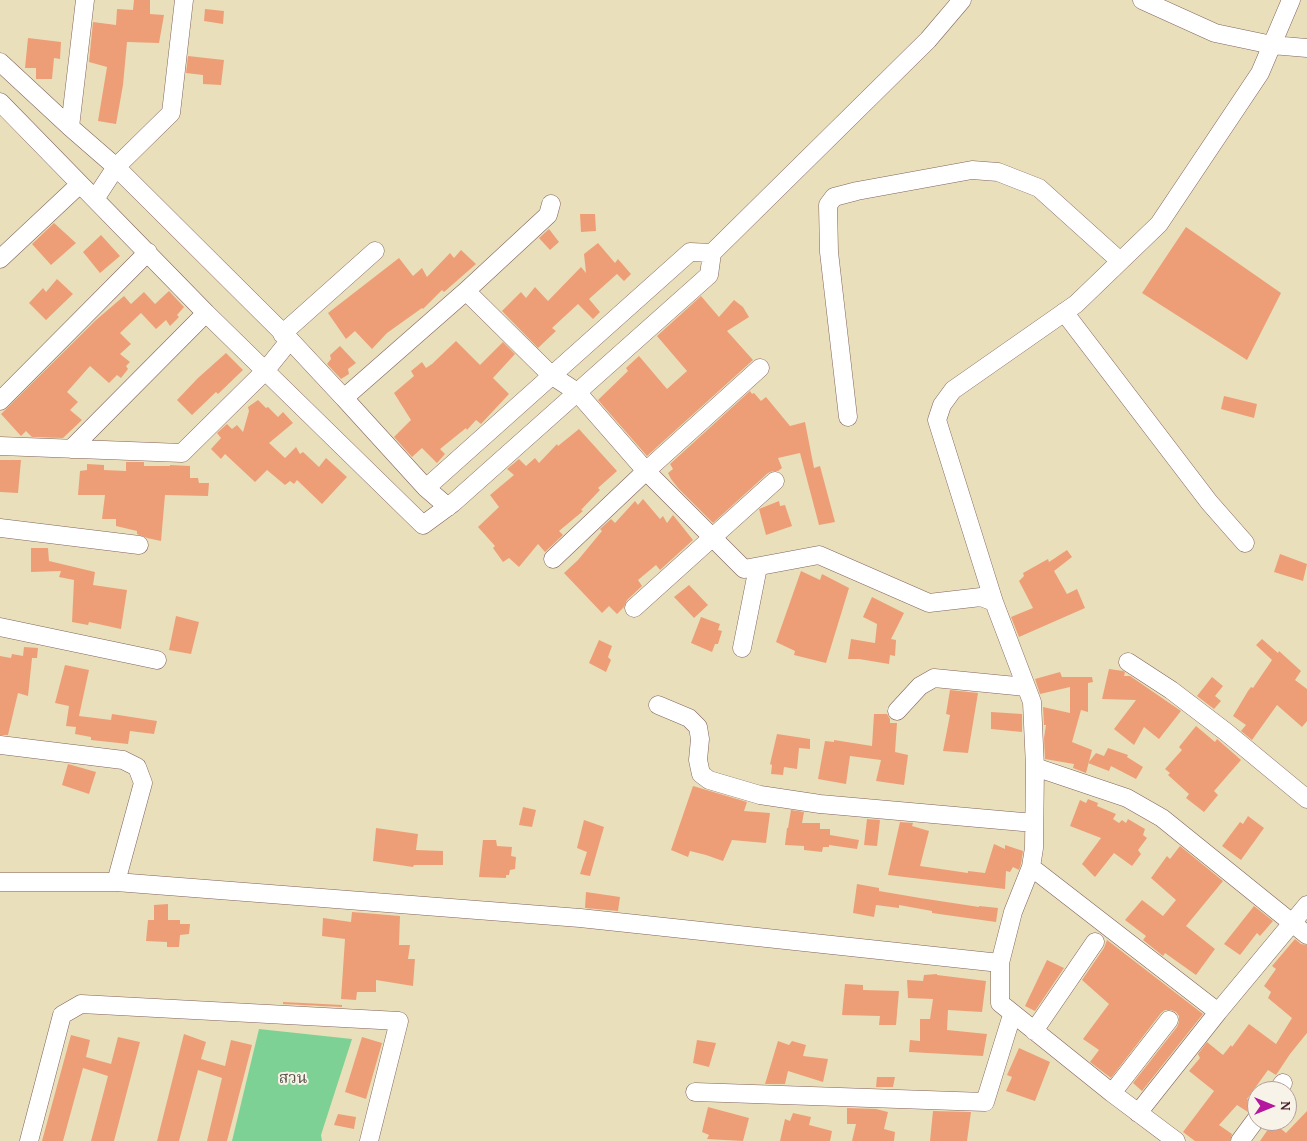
<!DOCTYPE html>
<html>
<head>
<meta charset="utf-8">
<style>
  body { margin:0 }
  #map { position:relative; width:1307px; height:1141px; overflow:hidden; background:#eadfbb; font-family:"Gentium Book Plus",serif }
  canvas { display:block }
  .north { position:absolute; left:1247px; top:1081px; width:50px; height:50px; box-sizing:border-box; background:#f7f3e8; border:1px solid #b29e9c; border-radius:50%; rotate:90deg; font-size:14px; font-weight:700; line-height:20px; text-align:center; color:#4a1f2b }
  .north::after { content:''; display:block; margin:auto; width:18px; height:22px; background:#b5179e; clip-path:polygon(50% 0,100% 100%,50% 72%,0 100%) }
</style>
</head>
<body>
<div id="map">
<canvas width="1307" height="1141"></canvas>
<div class="north">N</div>
</div>
<script>
const context = document.querySelector('canvas').getContext('2d');
context.lineJoin = 'round';
function fillPath(path, color) { context.fillStyle = color; context.fill(path, 'evenodd'); }
const poly = rows => new Path2D(rows.map(r => 'M' + r).join(''));
function trace(path, color, width, dash) { context.strokeStyle = color; context.lineWidth = width; context.lineCap = dash ? 'butt' : 'round'; context.setLineDash(dash || []); context.stroke(path); }
function write(font, color, halo, rows, align = 'center') {
  context.font = font + ' "Gentium Book Plus","Noto Serif Thai",serif'; context.lineWidth = 4; context.setLineDash([]); context.textBaseline = 'middle'; context.strokeStyle = halo; context.fillStyle = color; for (const [text, x, y, turn = 0] of rows) {
    context.save(); context.translate(x, y); context.rotate((+turn || 0) * Math.PI / 180); context.textAlign = isNaN(turn) ? turn : align; if (halo) context.strokeText(text, 0, 0); context.fillText(text, 0, 0); context.restore();
  }
}
fillPath(poly([
  [259,1029,352,1039,321,1135,322,1141,232,1141]
]), '#7ed194');
fillPath(poly([
  [134,0,150,0,150,14,164,15,159,43,127,42,123,85,116,124,98,121,107,67,89,62,93,22,116,25,117,9,133,10],
  [205,9,224,11,223,24,204,21],
  [28,38,61,42,60,59,54,58,52,79,36,79,36,68,25,68],
  [188,56,224,60,221,85,203,84,203,75,186,73],
  [580,214,595,214,596,231,581,232],
  [54,223,76,243,51,265,32,244],
  [1186,227,1281,293,1247,360,1142,293],
  [549,229,559,242,550,250,539,238],
  [101,235,120,256,100,273,83,252],
  [598,243,615,263,618,259,631,274,624,281,617,274,589,299,600,312,593,319,578,304,552,328,556,331,538,348,502,311,521,292,526,298,535,287,548,301,581,267,586,273,584,254],
  [461,250,476,264,444,292,442,290,423,309,422,308,387,333,372,349,355,331,346,339,328,313,399,258,413,276,422,268,427,277,450,253,454,258],
  [57,279,73,294,46,320,29,303,43,288,46,292],
  [169,291,184,307,177,315,179,317,170,326,166,320,156,329,141,313,120,333,131,344,120,354,130,362,126,366,128,369,121,378,117,375,109,383,90,366,67,392,78,402,70,410,82,420,63,438,32,437,26,431,21,436,1,414,96,320,124,296,131,304,144,292,155,304],
  [701,296,719,317,734,300,743,307,749,317,727,331,753,360,647,456,598,400,628,371,626,368,639,356,667,389,687,371,657,336],
  [456,341,480,365,503,342,515,354,493,378,509,394,481,424,476,420,467,430,466,428,440,449,445,454,437,463,422,448,412,457,394,437,411,420,394,393,414,376,411,371,422,362,426,368,432,364],
  [340,346,356,363,348,369,349,374,341,379,327,364,331,359,330,355],
  [226,353,243,370,218,394,216,392,192,415,177,400,198,378],
  [750,391,752,394,754,393,761,401,766,397,790,426,805,422,814,468,820,466,835,522,819,525,800,453,778,458,782,468,778,471,773,471,768,473,713,523,679,489,671,479,668,473,673,469,670,464],
  [1224,396,1257,404,1254,418,1221,409],
  [258,400,266,408,268,407,278,417,283,412,293,423,269,443,285,458,296,447,300,454,303,452,319,467,326,458,347,477,322,504,297,480,294,484,290,481,285,485,267,470,255,482,225,454,221,459,211,449,221,438,217,433,227,424,232,429,237,425,243,432,249,411,248,407],
  [579,429,617,471,598,488,600,490,581,510,583,511,559,531,563,535,545,552,538,544,519,567,509,558,503,562,493,548,495,546,478,527,499,507,490,495,514,475,507,469,519,459,526,466,535,458,539,463,557,444,558,446],
  [0,460,21,460,18,493,0,492],
  [126,462,144,462,144,466,170,466,170,465,190,466,190,478,198,478,199,483,209,483,208,496,165,495,161,541,147,538,137,534,137,531,116,526,116,519,102,519,105,495,78,495,80,471,87,470,87,464,104,465,104,470,126,471],
  [643,499,660,519,663,516,667,523,673,515,693,540,660,570,656,565,638,580,642,586,627,600,624,607,617,614,609,606,602,613,564,573,578,560,602,531,600,529,611,519,615,523,635,501,638,505],
  [779,501,780,506,785,505,792,526,766,535,759,509],
  [31,548,48,548,49,561,95,572,93,585,127,590,121,629,89,622,88,625,72,622,74,580,59,577,61,571,31,572],
  [1067,550,1072,557,1054,571,1067,594,1077,589,1085,608,1019,637,1011,617,1033,608,1019,581,1024,576,1023,573,1048,559,1049,562],
  [1280,554,1307,564,1303,581,1274,572],
  [801,571,820,580,822,574,849,588,826,663,794,655,795,651,776,642],
  [689,585,708,605,694,618,674,597],
  [872,597,904,613,891,639,896,640,895,656,890,655,889,664,859,659,848,659,851,639,875,643,877,624,863,617],
  [176,616,199,622,191,654,169,650],
  [701,617,720,624,718,630,722,631,718,644,715,644,712,652,691,643],
  [1262,639,1278,653,1279,651,1301,671,1295,680,1307,689,1307,721,1302,727,1277,705,1252,740,1241,731,1246,725,1233,716,1248,691,1251,687,1253,688,1272,660,1256,645],
  [599,640,612,646,608,657,611,660,606,672,589,663],
  [24,647,38,648,37,658,32,658,28,696,18,693,8,735,0,735,0,656,11,658,12,654,23,656],
  [65,665,89,670,79,716,111,720,112,714,157,721,154,734,130,731,128,744,91,740,91,737,75,734,76,727,66,726,69,706,55,703],
  [1109,669,1123,671,1125,672,1124,676,1130,676,1181,711,1159,739,1144,727,1134,745,1114,729,1136,700,1102,699],
  [1060,672,1062,677,1092,677,1093,682,1088,683,1088,712,1081,710,1072,742,1092,750,1086,773,1073,768,1074,764,1045,759,1044,738,1046,725,1044,725,1043,707,1070,713,1070,687,1040,694,1035,679],
  [1212,677,1223,686,1215,696,1221,701,1214,709,1197,696],
  [950,690,978,693,968,753,943,751,950,715,946,714],
  [991,712,1022,714,1022,732,991,729],
  [874,714,887,714,890,719,890,723,897,723,895,752,908,755,904,785,876,781,881,760,850,756,846,784,818,779,825,741,834,742,834,740,872,746],
  [1196,726,1215,742,1217,739,1241,760,1214,791,1218,795,1204,812,1186,798,1189,794,1168,775,1170,773,1165,769,1182,750,1179,747],
  [777,734,810,739,810,749,799,748,797,769,784,767,783,775,771,774,772,765,770,764],
  [1108,748,1128,755,1127,757,1143,767,1136,779,1111,766,1109,771,1088,763,1096,753,1104,756],
  [68,764,96,772,89,794,62,785],
  [693,786,747,802,744,811,770,813,766,843,732,840,723,861,706,855,690,851,688,857,671,850],
  [1088,799,1098,803,1097,806,1116,814,1113,819,1119,823,1122,820,1126,823,1128,819,1145,829,1143,835,1147,838,1138,850,1141,854,1132,866,1114,853,1095,877,1082,864,1101,838,1070,826,1080,800,1086,803],
  [523,807,536,810,532,827,519,825],
  [791,810,804,812,802,823,820,823,820,829,830,829,830,835,859,840,857,849,829,845,829,847,823,847,822,852,804,850,804,846,785,845,787,828,788,828],
  [1248,816,1264,828,1241,860,1222,846,1240,822,1243,824],
  [867,819,880,820,877,846,864,845],
  [584,820,604,827,590,876,580,874,587,852,577,848],
  [900,822,913,823,912,826,929,831,920,866,968,873,968,871,985,873,994,844,1005,849,1005,845,1023,851,1021,864,1019,870,1013,867,1010,872,1006,871,1005,889,888,875],
  [376,828,418,834,416,850,443,851,443,865,414,865,413,867,373,861],
  [483,840,496,840,497,846,512,847,511,856,516,857,515,869,510,870,509,875,506,875,506,878,479,877],
  [1180,846,1223,881,1186,926,1215,949,1196,975,1165,953,1163,956,1143,940,1146,936,1125,920,1142,900,1163,916,1176,900,1151,878,1167,856,1170,859],
  [857,884,879,888,879,891,920,898,979,907,979,906,998,908,996,922,932,913,932,911,899,905,899,908,876,905,874,917,853,913],
  [586,892,620,897,618,911,585,908],
  [168,904,168,920,180,920,180,924,190,924,189,934,180,935,179,947,167,947,167,942,146,941,148,920,154,920,154,905],
  [1254,906,1273,921,1260,936,1257,933,1240,955,1224,944],
  [352,912,400,916,399,945,410,945,408,959,415,959,413,986,376,980,376,992,357,992,356,1000,341,999,345,939,322,936,323,918,351,922],
  [1295,939,1301,944,1307,945,1307,1033,1290,1054,1276,1075,1268,1070,1247,1099,1257,1106,1256,1108,1248,1112,1237,1105,1219,1125,1232,1134,1230,1141,1195,1141,1183,1132,1214,1091,1189,1071,1200,1058,1198,1054,1207,1042,1223,1055,1231,1045,1232,1047,1249,1024,1276,1044,1292,1018,1268,998,1271,992,1264,986,1276,969,1272,966],
  [1107,940,1203,1014,1142,1091,1133,1083,1177,1027,1179,1022,1179,1016,1176,1012,1171,1010,1165,1010,1161,1013,1111,1078,1090,1062,1099,1050,1083,1039,1109,1004,1082,980,1104,948],
  [1047,960,1064,968,1035,1011,1025,1006],
  [937,974,937,975,986,981,982,1012,948,1010,947,1030,987,1034,983,1056,909,1052,910,1040,920,1041,920,1019,930,1019,933,999,908,998,907,980,923,981,924,975],
  [845,984,863,985,863,990,899,991,896,1025,879,1025,880,1016,842,1015],
  [283,1002,342,1005,342,1007,283,1004],
  [184,1034,206,1042,201,1059,225,1066,231,1040,252,1045,227,1141,207,1141,222,1078,198,1070,179,1141,157,1141],
  [71,1035,90,1040,86,1057,111,1064,118,1037,140,1042,114,1141,91,1141,108,1076,83,1068,63,1141,42,1141],
  [362,1037,382,1043,366,1099,345,1092],
  [697,1040,716,1043,709,1067,693,1063],
  [778,1041,789,1045,792,1041,806,1045,803,1056,828,1059,823,1082,788,1071,785,1084,765,1084],
  [1019,1048,1050,1062,1035,1101,1006,1091,1012,1077,1007,1075],
  [877,1077,895,1077,893,1087,876,1087],
  [708,1107,749,1118,743,1141,707,1139,709,1135,702,1132],
  [847,1108,876,1109,888,1112,884,1129,895,1132,894,1141,852,1141,856,1124,847,1124],
  [933,1111,971,1112,967,1141,930,1141],
  [1307,1111,1307,1141,1260,1141,1273,1122,1286,1133],
  [793,1113,811,1117,809,1125,832,1131,830,1141,780,1141,785,1119,790,1121],
  [338,1114,356,1117,354,1129,334,1125]
]), '#ed9e77');
const minor = poly([
  [184,0,171,113,116,167,290,340,344,398],
  [1142,0,1215,33,1272,45,1307,48],
  [0,62,70,127,116,167,95,199],
  [0,102,206,313,423,525,453,503,709,275,712,253,690,252,426,488],
  [70,127,85,0],
  [712,253,928,40,962,0],
  [0,259,80,184],
  [466,291,548,215,551,204],
  [1064,312,1209,502,1245,543],
  [282,334,375,251],
  [0,401,148,252],
  [848,417,829,252,828,205,834,197,857,191,972,170,998,172,1039,188,1120,261],
  [0,446,182,453,265,371,290,340],
  [71,449,206,313],
  [448,507,426,488,344,398,466,291,551,375,577,392,646,471,744,569,819,555,929,603,981,597,994,602,1032,702,1035,767,1034,848,1031,867,1013,912,1000,963,1000,1003,1112,1093,1176,1141],
  [0,528,139,545],
  [553,559,646,471,760,368],
  [994,602,937,420,942,405,953,390,1076,304,1159,224,1260,73,1291,0],
  [634,608,775,481],
  [0,627,157,660],
  [742,648,758,567],
  [1128,662,1171,690,1226,732,1307,799],
  [658,705,689,718,698,727,700,739,698,760,701,774,709,780,760,795,820,804,1034,823],
  [897,711,920,686,934,678,1026,687],
  [0,745,123,760,137,767,143,783,116,882],
  [1035,767,1127,798,1162,818,1307,935],
  [1031,867,1218,1012],
  [0,882,116,882,580,918,1000,963],
  [1034,1031,1095,942],
  [1277,1091,1283,1083],
  [695,1092,985,1102,1012,1015],
  [1112,1093,1169,1020],
  [1138,1113,1218,1012,1307,905],
  [29,1141,62,1015,81,1004,399,1021,369,1141],
  [1240,1141,1257,1118]
]);
trace(minor, '#82625d', 19);
trace(minor, '#fff', 18);
write('16px', '#5a544a', '#f7f3e8', [
  ["สวน",293,1079]
]);
</script>
</body>
</html>
